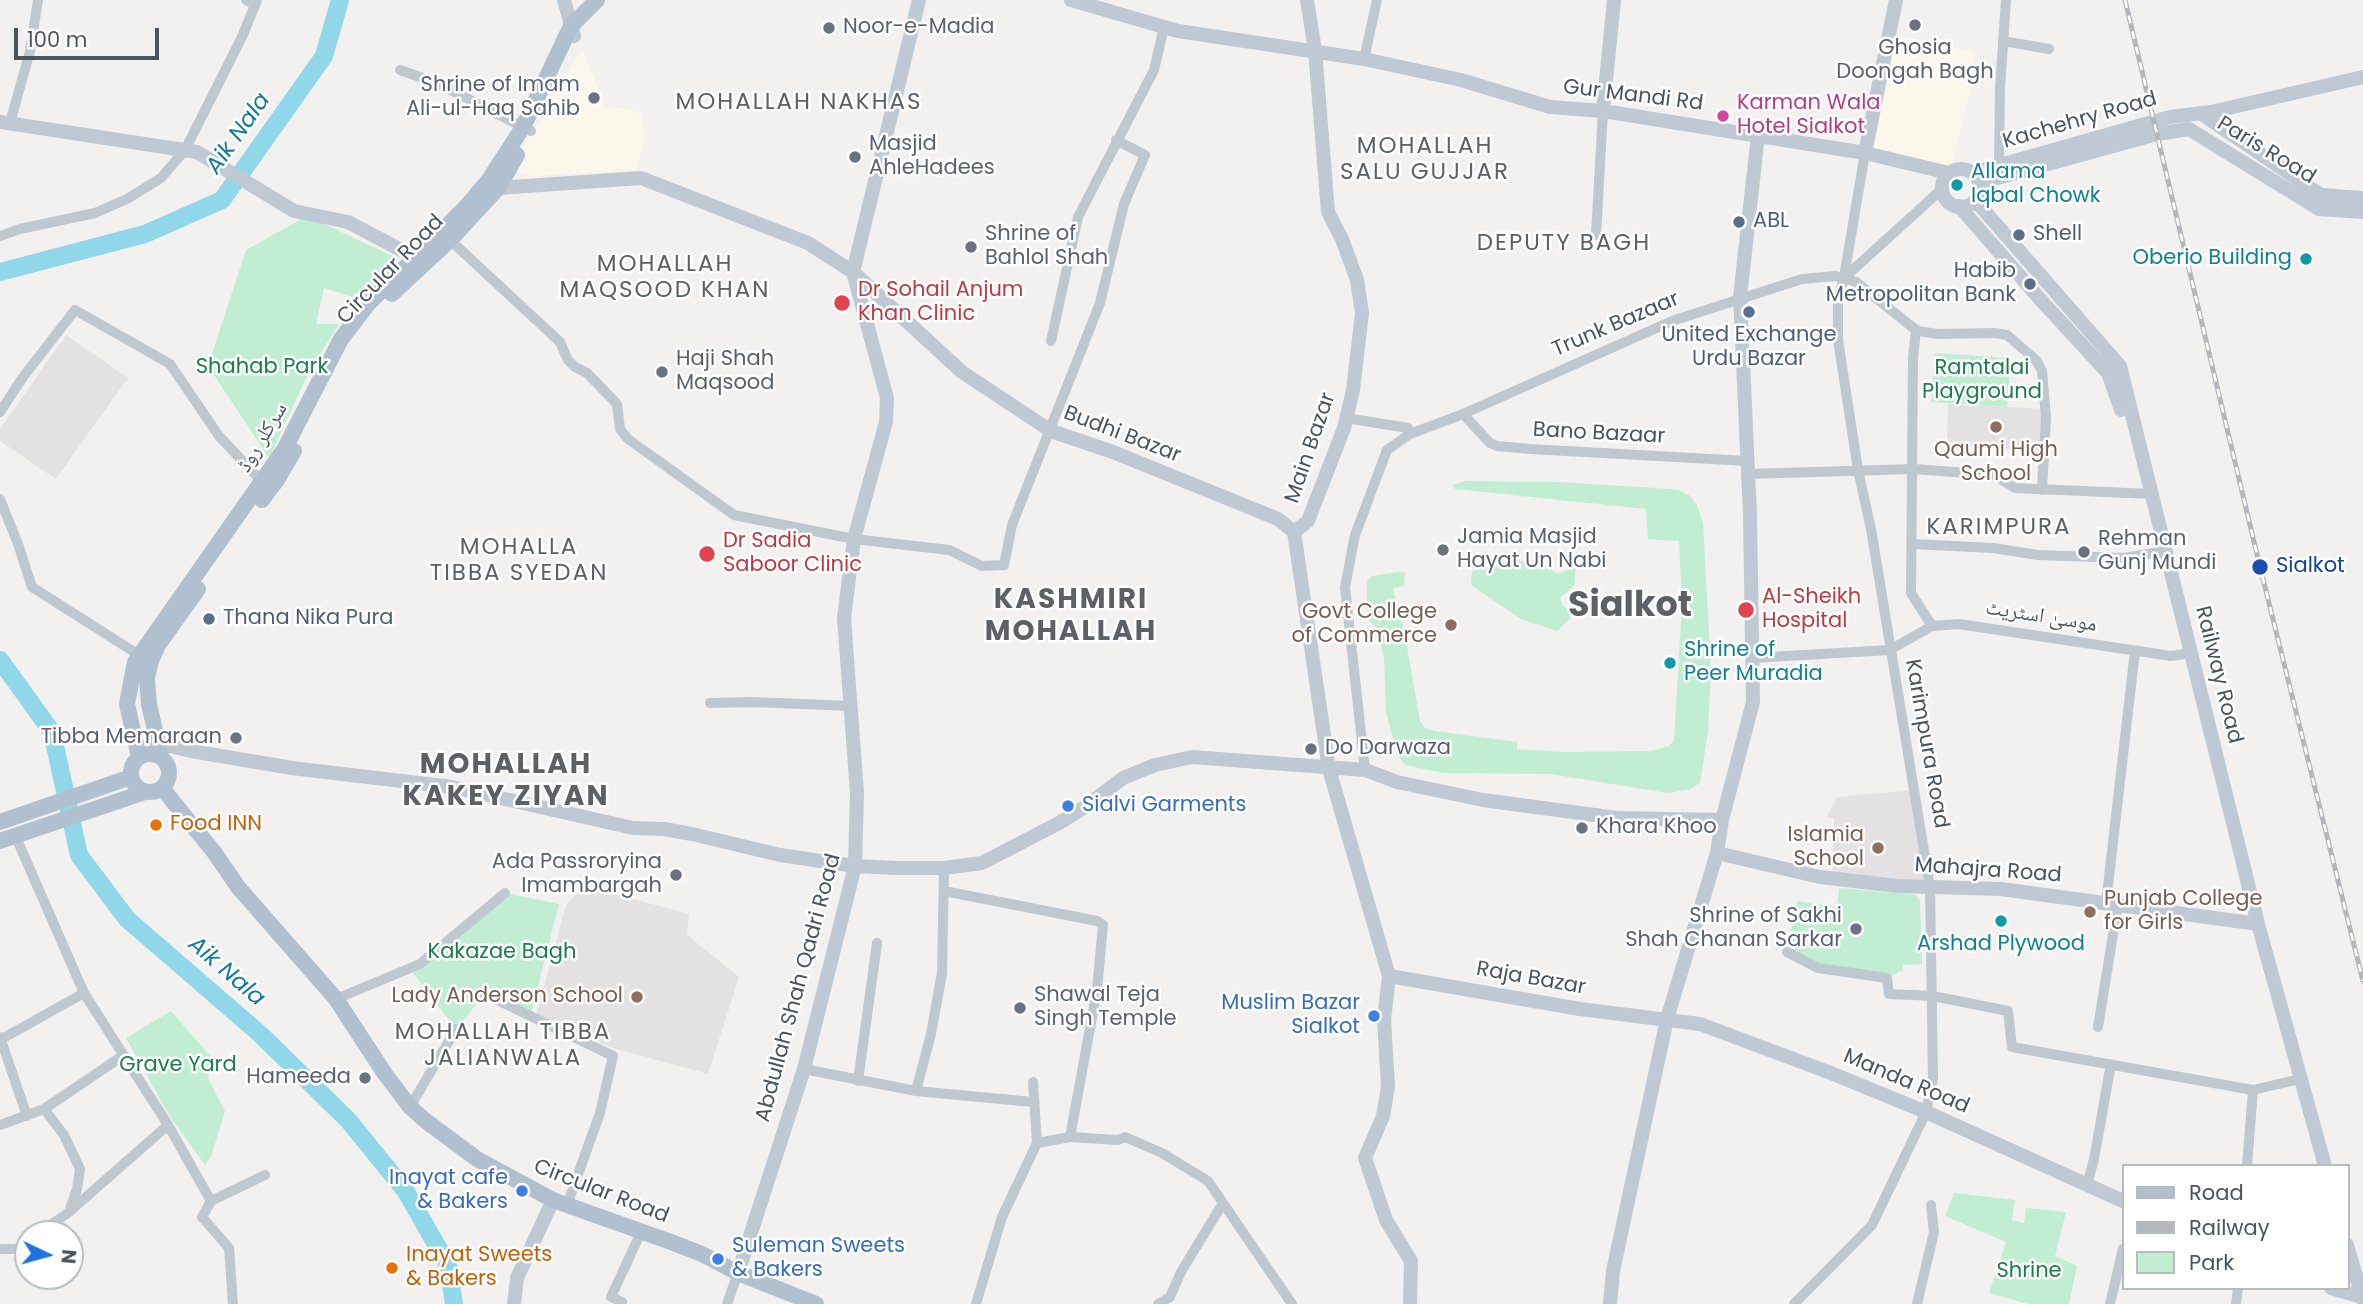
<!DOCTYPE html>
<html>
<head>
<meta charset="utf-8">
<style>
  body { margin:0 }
  #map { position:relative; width:2363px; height:1304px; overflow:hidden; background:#f3f0f0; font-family:Poppins,sans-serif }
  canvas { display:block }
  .legend { position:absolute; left:2122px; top:1164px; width:228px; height:126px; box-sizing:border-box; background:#fff; border:2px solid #b6bbbe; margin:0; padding:9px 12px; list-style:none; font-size:21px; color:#49545d }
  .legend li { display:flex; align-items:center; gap:14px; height:35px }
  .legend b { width:35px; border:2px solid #b6bbbe }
  .north { position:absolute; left:14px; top:1220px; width:70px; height:70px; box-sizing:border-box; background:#fff; border:2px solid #b6bbbe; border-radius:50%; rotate:95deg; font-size:19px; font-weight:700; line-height:28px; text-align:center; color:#49545d }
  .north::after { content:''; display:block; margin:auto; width:24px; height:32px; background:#1f73de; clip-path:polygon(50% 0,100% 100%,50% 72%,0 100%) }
  .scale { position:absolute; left:14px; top:28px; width:145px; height:32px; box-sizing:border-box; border:4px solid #49545d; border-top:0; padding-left:9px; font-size:21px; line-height:24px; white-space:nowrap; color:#49545d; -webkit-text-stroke:5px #fff; paint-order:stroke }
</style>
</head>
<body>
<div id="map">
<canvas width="2363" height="1304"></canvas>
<ul class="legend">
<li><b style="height:9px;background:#b1c0ce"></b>Road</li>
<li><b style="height:9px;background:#b3b6ba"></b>Railway</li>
<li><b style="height:19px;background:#c1eed2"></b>Park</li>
</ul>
<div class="north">N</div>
<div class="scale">100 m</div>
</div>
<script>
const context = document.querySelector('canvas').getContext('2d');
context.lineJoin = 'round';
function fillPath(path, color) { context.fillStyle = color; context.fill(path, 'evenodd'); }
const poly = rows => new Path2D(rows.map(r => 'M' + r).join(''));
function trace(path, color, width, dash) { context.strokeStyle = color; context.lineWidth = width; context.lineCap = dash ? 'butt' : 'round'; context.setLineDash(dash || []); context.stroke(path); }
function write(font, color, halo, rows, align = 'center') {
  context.font = font + ' Poppins,"Noto Naskh Arabic",sans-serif'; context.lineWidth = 5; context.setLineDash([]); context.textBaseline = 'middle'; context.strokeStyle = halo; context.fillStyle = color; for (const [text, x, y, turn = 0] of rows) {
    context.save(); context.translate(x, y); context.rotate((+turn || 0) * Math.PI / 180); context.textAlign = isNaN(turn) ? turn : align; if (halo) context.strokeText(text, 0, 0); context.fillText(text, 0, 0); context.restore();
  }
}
fillPath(poly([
  [1891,34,1975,52,1974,63,1977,64,1950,170,1869,150],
  [582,49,606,107,630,109,642,114,645,137,637,170,532,176,521,172,512,166]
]), '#fcf7eb');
fillPath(poly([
  [66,335,128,378,56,479,0,441,0,429],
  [1948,404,2045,409,2044,451,1947,446],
  [1914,790,1930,887,1832,878,1834,818,1827,817,1837,797],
  [585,886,689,914,687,935,739,977,708,1074,613,1048,536,1016,566,905]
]), '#e4e1e2');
fillPath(poly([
  [307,216,399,259,363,300,324,288,316,324,339,324,310,370,269,458,208,366,246,250],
  [1935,353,2011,358,2007,407,1931,402],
  [1465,481,1558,482,1656,488,1679,490,1689,495,1697,505,1703,523,1711,671,1708,731,1700,783,1690,789,1667,793,1551,774,1443,773,1405,765,1397,754,1386,712,1384,659,1377,629,1367,618,1367,582,1372,576,1398,572,1405,573,1404,586,1393,588,1405,635,1420,721,1425,728,1435,731,1517,742,1517,749,1562,752,1651,751,1669,746,1674,740,1682,604,1679,541,1648,539,1646,509,1455,489,1452,485],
  [1523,561,1540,562,1557,574,1576,567,1574,586,1560,598,1563,606,1572,610,1570,619,1557,631,1521,619,1471,585,1472,572,1474,570],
  [1839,888,1916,895,1920,901,1922,964,1903,965,1903,970,1887,978,1818,968,1787,952,1797,901,1837,907],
  [505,893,559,904,531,1014,485,994,456,1029,409,968],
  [171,1011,212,1058,208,1078,225,1111,211,1157,205,1165,169,1115,126,1038],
  [1954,1193,2015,1200,2012,1220,2024,1223,2026,1208,2066,1212,2055,1256,2077,1266,2069,1304,2028,1304,1989,1293,2006,1242,1945,1216]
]), '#c1eed2');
trace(poly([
  [0,272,145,234,222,200,324,56,340,0],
  [0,660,52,732,79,855,127,919,260,1034,348,1120,405,1190,448,1265,454,1304]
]), '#8fd7e9', 18);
trace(poly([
  [246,0,255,5],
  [2003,41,2049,49],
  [1364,59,1377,0],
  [400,70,437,83,531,131],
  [10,123,30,51,38,0],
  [1999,165,2000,88,2006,0],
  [1596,235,1603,111],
  [0,236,20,229,95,213,127,199,161,178,185,150,242,37,257,0],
  [450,240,560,342,568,360,575,367,587,373,617,404,620,429,628,439,734,515,854,539,949,550,982,566,1004,565,1012,525,1100,303,1124,204,1145,155,1116,140],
  [1845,277,1942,189],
  [1916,330,1913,358,1911,593,1932,626],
  [1051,341,1078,217,1154,70,1164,27],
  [0,412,23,377,75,310,170,364,219,436,264,484],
  [1463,414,1490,443,1497,446,1530,449,1747,461],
  [1346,418,1408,428,1410,434],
  [1747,474,1914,469,1994,475,2015,488,2151,494],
  [0,499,18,544,32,587,139,655],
  [1912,544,1993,548,2038,555,2124,558,2166,551],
  [1752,658,1890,650,1932,626,1959,624,2171,656,2191,653],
  [710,703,752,702,851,706],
  [1365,770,1345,587,1355,535,1387,450,1410,434,1463,414,1672,321,1802,279,1836,276,1856,282,1916,330,1924,332,1938,334,1995,333,2007,335,2036,360,2042,371,2046,417,2042,490],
  [15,835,84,993,168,1125,211,1201],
  [944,891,1097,921,1103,925,1097,990,1070,1137],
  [2106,903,2135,651],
  [1787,952,1818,968,1887,978,1889,994,1933,996,2008,1011,2012,1047,2253,1090,2300,1079],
  [485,994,613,1056,600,1113,567,1205],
  [336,999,420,964,505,893],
  [2098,1027,2118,904],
  [0,1037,27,1116],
  [0,1040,84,993],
  [804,1069,916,1091,1033,1102],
  [858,1081,877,943],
  [916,1091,931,1034,942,973,944,868],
  [410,1107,456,1029],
  [44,1109,64,1135,80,1169,77,1189,70,1209],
  [0,1125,44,1109,124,1055],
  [1037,1143,1070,1137,1118,1140,1125,1137,1162,1153,1208,1181,1292,1304],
  [2247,1166,2253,1090],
  [2087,1185,2094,1159,2111,1064],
  [38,1234,69,1212,168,1125],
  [0,1249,17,1249,28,1242],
  [233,1304,229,1248,202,1217,211,1201,265,1175],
  [621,1304,622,1302,611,1297,642,1230],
  [727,1304,738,1273],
  [976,1304,1002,1217,1037,1143,1033,1082],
  [1158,1304,1170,1297,1181,1272,1223,1203],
  [1794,1304,1872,1225,1926,1112,1933,1078,1930,887,1871,529,1858,470,1838,340,1838,301,1844,277,1865,153],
  [1917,1304,1934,1232,1931,1205],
  [2110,1304,2123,1249],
  [2236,1304,2238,1288]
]), '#bfc8ce', 10);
trace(poly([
  [564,0,574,36],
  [1071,0,1178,31,1364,59,1461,80,1550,107,1603,111,1865,153,1949,173],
  [1603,111,1614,0],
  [2200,113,2321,195,2363,198],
  [0,122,197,152,294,211,348,222,424,262],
  [1865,153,1896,0],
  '1942 188a19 19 0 1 1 38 0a19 19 0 1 1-38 0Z',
  [1972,173,2170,117,2211,112,2363,77],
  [1979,183,2157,134,2189,129,2319,209,2363,212],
  [498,188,641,178,808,243,853,272,962,372,1051,431,1113,452,1278,519,1294,532],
  [1975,200,2120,366,2258,924,2325,1166],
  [1959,206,2039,298,2108,373,2121,410],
  [1294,532,1329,769,1389,976,1384,1020,1388,1087,1383,1116,1365,1158,1386,1220,1411,1261,1410,1304],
  [1294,532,1308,521,1344,428,1353,390,1362,313,1357,280,1342,239,1328,212,1315,50,1307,0],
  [157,743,191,751,292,768,452,787,633,828,664,829,692,834,780,855,855,866,895,868,944,868,982,863,1059,823,1085,807,1123,778,1155,765,1192,757,1365,770,1397,782,1483,800,1617,818,1722,820],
  [1717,853,1820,877,1897,886,2001,889,2258,924],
  [1389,976,1580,1009,1700,1024,1831,1073,1926,1112,2123,1201],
  [2347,1245,2363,1300],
  [738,1273,804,1069,855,866,857,793,844,618,854,539,886,422,887,398,853,272,919,0],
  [2331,1288,2362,1297],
  [514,1304,517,1278,553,1200],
  [1610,1304,1613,1271,1667,1019,1717,853,1722,820,1753,702,1750,515,1740,297,1758,135]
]), '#bfc9d3', 14);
trace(poly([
  [392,294,450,240,498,188,517,155],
  [262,500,277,480,294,451],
  '131 773a19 19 0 1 1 38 0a19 19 0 1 1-38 0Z',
  [139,757,127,704,135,662,285,448,341,339,368,304,466,207,488,181,523,127,571,26,597,0],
  [161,757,149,704,147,678,151,661,158,645,198,589],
  [162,788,214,852,238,887,336,999,385,1074,410,1107,426,1121,477,1159,553,1200,671,1242,702,1254,738,1273,816,1304],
  [0,822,131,777],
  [0,841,145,792]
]), '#b1c0ce', 16);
const rail = poly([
  [2125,0,2260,567,2363,981]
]);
trace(rail, '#b3b6ba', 5);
trace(rail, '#fff', 2.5, [8]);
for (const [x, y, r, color] of [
  [1915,25,7,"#6b7280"],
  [829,28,7,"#6b7280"],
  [594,98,7,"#6b7280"],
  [1723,116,7,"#d1479c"],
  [855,157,7,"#6b7280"],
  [1957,185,7,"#0f9aa8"],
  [1739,222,7,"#5c6f8a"],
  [2019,235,7,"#5c6f8a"],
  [971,247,7,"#6b7280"],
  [2306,259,7,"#0f9aa8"],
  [2030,284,7,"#5c6f8a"],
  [842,303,9,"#e0444e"],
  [1749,312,7,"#5c6f8a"],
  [662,372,7,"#6b7280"],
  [1996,427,7,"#8d6e63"],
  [1443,550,7,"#6b7280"],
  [2084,552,7,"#6b7280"],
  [707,554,9,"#e0444e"],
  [2260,567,9,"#1a4fb4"],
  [1746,610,9,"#e0444e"],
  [209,619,7,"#5c6f8a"],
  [1451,625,7,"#8d6e63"],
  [1670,663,7,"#0f9aa8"],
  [236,738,7,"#6b7280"],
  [1311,749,7,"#6b7280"],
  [1068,806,7,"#3f7fe0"],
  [156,825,7,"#e8710a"],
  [1582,828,7,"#6b7280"],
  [1878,848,7,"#8d6e63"],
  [676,875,7,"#6b7280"],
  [2090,912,7,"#8d6e63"],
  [2001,921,7,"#0f9aa8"],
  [1856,929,7,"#6b7280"],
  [637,997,7,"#8d6e63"],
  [1020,1008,7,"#6b7280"],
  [1374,1016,7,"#3f7fe0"],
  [365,1078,7,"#6b7280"],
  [522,1191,7,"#3f7fe0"],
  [718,1259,7,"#3f7fe0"],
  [392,1268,7,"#e8710a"]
]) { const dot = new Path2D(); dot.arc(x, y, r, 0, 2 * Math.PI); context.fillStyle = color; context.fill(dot); trace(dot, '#fff', 2.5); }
write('21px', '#5b616d', '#fff', [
  ["Noor-e-Madia",843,28],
  ["Ghosia",1915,49,"center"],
  ["Doongah Bagh",1915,73,"center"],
  ["Shrine of Imam",580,86,"right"],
  ["Ali-ul-Haq Sahib",580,110,"right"],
  ["Masjid",869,145],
  ["AhleHadees",869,169],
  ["Shrine of",985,235],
  ["Bahlol Shah",985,259],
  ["Haji Shah",676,360],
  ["Maqsood",676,384],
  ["Jamia Masjid",1457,538],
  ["Hayat Un Nabi",1457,562],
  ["Rehman",2098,540],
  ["Gunj Mundi",2098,564],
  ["Tibba Memaraan",222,738,"right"],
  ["Do Darwaza",1325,749],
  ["Khara Khoo",1596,828],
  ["Ada Passroryina",662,863,"right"],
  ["Imambargah",662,887,"right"],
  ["Shrine of Sakhi",1842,917,"right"],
  ["Shah Chanan Sarkar",1842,941,"right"],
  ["Shawal Teja",1034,996],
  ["Singh Temple",1034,1020],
  ["Hameeda",351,1078,"right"]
], 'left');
write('21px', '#49545d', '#fff', [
  ["Gur Mandi Rd",1633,96,7],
  ["Kachehry Road",2080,121,-16],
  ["Paris Road",2266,151,31],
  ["Circular Road",391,270,-46],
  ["Trunk Bazaar",1616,325,-23],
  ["Bano Bazaar",1599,434,3],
  ["Budhi Bazar",1122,435,21],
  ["سرکلر روڈ",263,438,-59],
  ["Main Bazar",1311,448,-71],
  ["موسیٰ اسٹریٹ",2041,617,9],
  ["Railway Road",2218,675,76],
  ["Karimpura Road",1926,744,80],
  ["Mahajra Road",1988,871,4],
  ["Raja Bazar",1531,979,10],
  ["Abdullah Shah Qadri Road",799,988,-75],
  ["Manda Road",1906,1082,23],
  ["Circular Road",601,1192,21]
]);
write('21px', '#b23c85', '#fff', [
  ["Karman Wala",1737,104],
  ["Hotel Sialkot",1737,128]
], 'left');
write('21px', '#0d838f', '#fff', [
  ["Allama",1971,173],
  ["Iqbal Chowk",1971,197],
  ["Oberio Building",2292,259,"right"],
  ["Shrine of",1684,651],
  ["Peer Muradia",1684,675],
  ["Arshad Plywood",2001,945,"center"]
], 'left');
write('21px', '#4e5e75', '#fff', [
  ["ABL",1753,222],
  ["Shell",2033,235],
  ["Habib",2016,272,"right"],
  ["Metropolitan Bank",2016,296,"right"],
  ["United Exchange",1749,336,"center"],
  ["Urdu Bazar",1749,360,"center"],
  ["Thana Nika Pura",223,619]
], 'left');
write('21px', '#be3a42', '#fff', [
  ["Dr Sohail Anjum",858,291],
  ["Khan Clinic",858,315],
  ["Dr Sadia",723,542],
  ["Saboor Clinic",723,566],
  ["Al-Sheikh",1762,598],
  ["Hospital",1762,622]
], 'left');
write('21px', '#1b7d4c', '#fff', [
  ["Shahab Park",262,368],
  ["Ramtalai",1982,369],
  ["Playground",1982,393],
  ["Kakazae Bagh",502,953],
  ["Grave Yard",178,1066],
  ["Shrine",2029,1272]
]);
write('21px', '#785e54', '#fff', [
  ["Qaumi High",1996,451,"center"],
  ["School",1996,475,"center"],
  ["Govt College",1437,613],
  ["of Commerce",1437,637],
  ["Islamia",1864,836],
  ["School",1864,860],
  ["Punjab College",2104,900,"left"],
  ["for Girls",2104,924,"left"],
  ["Lady Anderson School",623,997]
], 'right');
write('21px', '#164399', '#fff', [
  ["Sialkot",2276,567]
], 'left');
write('21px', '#366cbe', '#fff', [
  ["Sialvi Garments",1082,806],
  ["Muslim Bazar",1360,1004,"right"],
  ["Sialkot",1360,1028,"right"],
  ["Inayat cafe",508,1179,"right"],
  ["& Bakers",508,1203,"right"],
  ["Suleman Sweets",732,1247],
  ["& Bakers",732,1271]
], 'left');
write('21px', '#c56008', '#fff', [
  ["Food INN",170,825],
  ["Inayat Sweets",406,1256],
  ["& Bakers",406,1280]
], 'left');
context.letterSpacing = '2px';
write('23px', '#5d6165', '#fff', [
  ["MOHALLAH NAKHAS",799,103],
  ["MOHALLAH",1425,147],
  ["SALU GUJJAR",1425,173],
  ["DEPUTY BAGH",1564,244],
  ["MOHALLAH",665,265],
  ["MAQSOOD KHAN",665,291],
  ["KARIMPURA",1999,528],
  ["MOHALLA",519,548],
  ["TIBBA SYEDAN",519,574],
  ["MOHALLAH TIBBA",503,1033],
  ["JALIANWALA",503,1059]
]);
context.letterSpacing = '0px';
write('italic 23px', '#117c99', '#fff', [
  ["Aik Nala",239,134,-55],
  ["Aik Nala",226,972,41]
]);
context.letterSpacing = '2px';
write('bold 28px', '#5d6165', '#fff', [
  ["KASHMIRI",1071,601],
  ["MOHALLAH",1071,633],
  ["MOHALLAH",506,766],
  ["KAKEY ZIYAN",506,798]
]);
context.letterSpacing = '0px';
write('bold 35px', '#5d6165', '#fff', [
  ["Sialkot",1630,607]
]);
</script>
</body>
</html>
